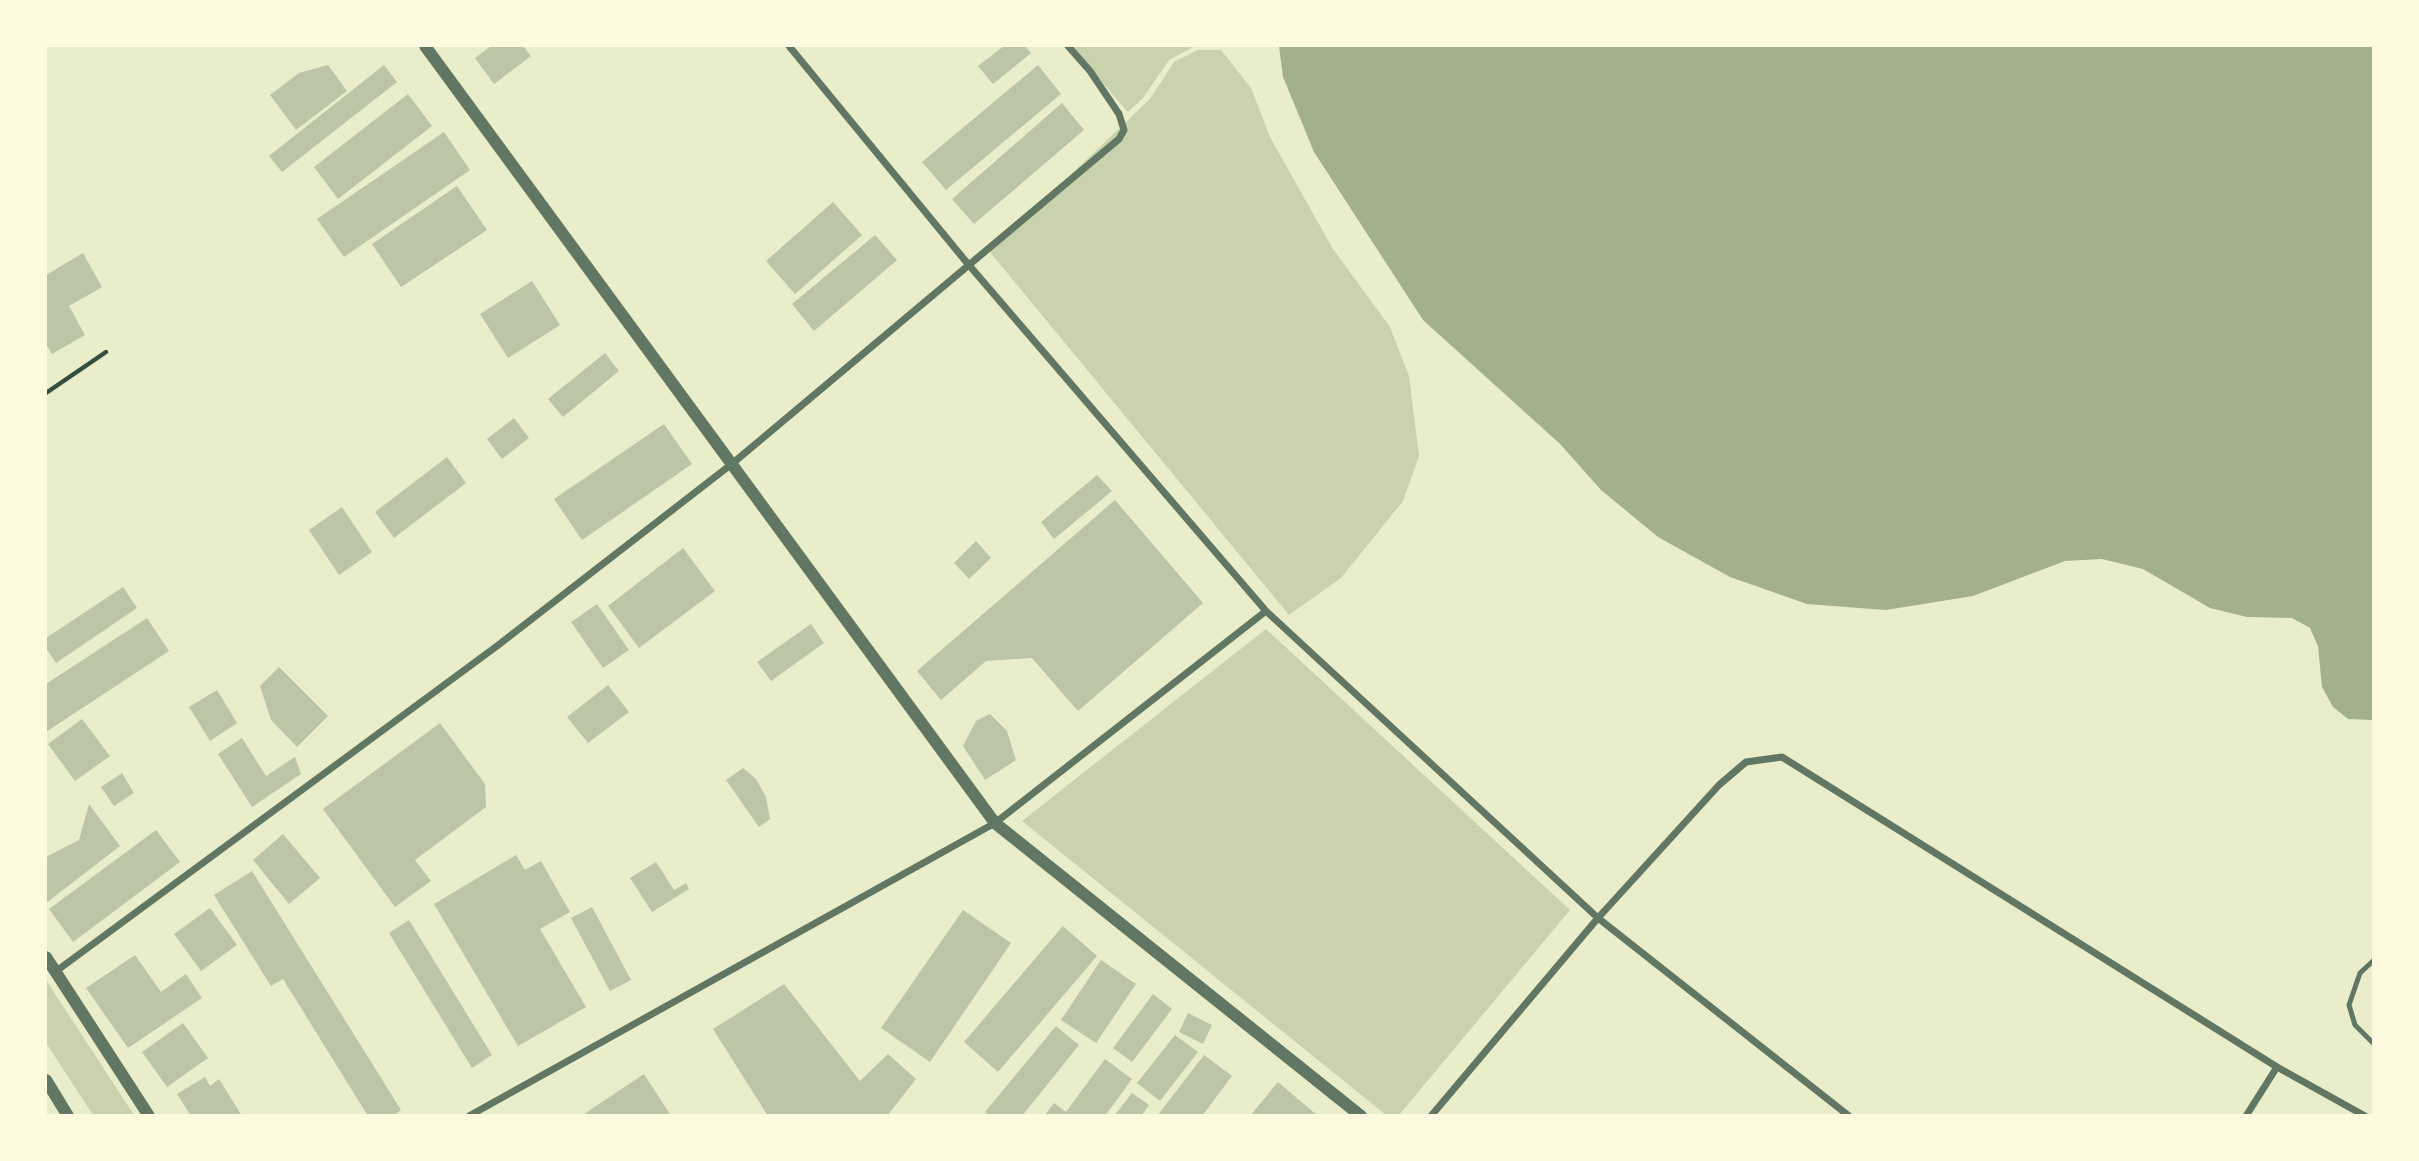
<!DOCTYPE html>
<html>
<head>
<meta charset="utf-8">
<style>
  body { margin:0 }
  #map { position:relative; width:2419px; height:1161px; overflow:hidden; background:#e9edc9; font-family:Ubuntu,sans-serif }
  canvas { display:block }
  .frame { position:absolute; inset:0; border:47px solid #fefae0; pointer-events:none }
</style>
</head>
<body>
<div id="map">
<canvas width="2419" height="1161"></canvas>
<div class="frame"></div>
</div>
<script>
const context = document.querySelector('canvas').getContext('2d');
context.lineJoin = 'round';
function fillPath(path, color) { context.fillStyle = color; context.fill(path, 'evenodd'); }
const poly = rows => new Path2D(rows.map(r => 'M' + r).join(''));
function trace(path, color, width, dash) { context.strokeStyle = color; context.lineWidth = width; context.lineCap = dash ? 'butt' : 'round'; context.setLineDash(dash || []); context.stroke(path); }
fillPath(poly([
  [1071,46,1195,46,1169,60,1143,98,1128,112],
  [1198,50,1221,50,1251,88,1270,137,1333,249,1390,327,1409,376,1419,456,1403,501,1341,578,1289,615,990,252,1150,99,1174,62],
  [1266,629,1570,910,1399,1115,1386,1115,1022,821],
  [46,980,134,1115,93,1115,46,1043]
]), '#cad2ad');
fillPath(poly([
  [1279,46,2373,46,2373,720,2348,719,2333,707,2322,687,2318,646,2310,628,2292,618,2247,617,2210,608,2143,569,2102,559,2065,561,1973,596,1886,610,1807,604,1730,577,1658,537,1601,490,1560,444,1423,320,1314,152,1283,77]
]), '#a3b18a');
fillPath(poly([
  [491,46,523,46,531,56,494,84,475,58],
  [1004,46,1025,46,1031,53,993,84,978,66],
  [328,65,347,91,296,130,270,95,299,73],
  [384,65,397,82,282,172,269,156],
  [1038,65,1061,94,946,190,922,162],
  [408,94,432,126,338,199,314,167],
  [1062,103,1084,130,974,224,952,199],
  [444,132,470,170,344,257,317,219],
  [457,186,487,230,401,287,372,244],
  [833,202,862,235,795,294,766,261],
  [875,235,897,260,814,331,792,304],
  [83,253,102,287,69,306,85,335,52,354,46,344,46,275],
  [532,281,560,325,508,358,480,314],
  [605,353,619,371,563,417,548,399],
  [514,418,529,438,502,459,487,439],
  [664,424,692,464,582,540,554,499],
  [447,457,466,483,394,538,375,512],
  [1097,475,1112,491,1054,539,1041,522],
  [1115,500,1203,603,1078,711,1032,658,986,661,941,700,917,671],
  [342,507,372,552,339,575,309,530],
  [976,541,991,558,969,579,954,563],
  [683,548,715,591,639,648,608,606],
  [123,587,137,608,56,663,46,648,46,638],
  [597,604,629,650,603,668,571,622],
  [147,618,169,651,46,732,46,684],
  [811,624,824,643,771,681,757,662],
  [279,667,328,716,297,747,271,720,260,686],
  [608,685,629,712,588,743,567,717],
  [217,690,237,723,210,741,189,707],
  [990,714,1007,731,1016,760,985,780,963,746,976,721],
  [82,719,110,756,75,781,48,744],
  [440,723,485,784,486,807,415,860,431,881,395,907,323,809],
  [242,738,266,776,295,757,301,774,252,807,218,754],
  [743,768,756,779,766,797,770,819,759,827,726,780],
  [122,773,134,793,114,806,101,787],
  [89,804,120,846,46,903,46,857,79,840],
  [156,830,180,862,73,942,49,909],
  [283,834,320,878,289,904,253,860],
  [516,855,525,870,541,861,570,912,540,929,586,1007,518,1046,434,904],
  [656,862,674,890,686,883,689,889,652,912,630,878],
  [252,871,401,1110,393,1116,368,1116,283,979,271,986,214,895],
  [592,907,631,980,610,991,571,918],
  [210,908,237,945,201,971,174,934],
  [963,910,1011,943,930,1062,881,1028],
  [409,920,492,1055,472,1068,389,933],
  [1063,926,1097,956,998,1072,964,1042],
  [135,955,161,992,186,974,202,998,128,1048,86,988],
  [1101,960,1136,984,1096,1043,1061,1020],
  [784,984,860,1081,888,1054,916,1079,887,1116,768,1116,713,1029],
  [1153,994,1172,1009,1132,1062,1113,1048],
  [1188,1013,1212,1025,1203,1044,1179,1032],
  [183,1023,208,1058,167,1087,142,1052],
  [1056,1026,1079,1045,1022,1116,989,1116,985,1112],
  [1175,1035,1198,1052,1160,1101,1137,1083],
  [1204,1055,1232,1076,1202,1116,1157,1116],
  [1105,1059,1132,1079,1105,1116,1044,1116,1054,1103,1066,1112],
  [644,1074,671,1116,581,1116],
  [205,1077,210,1086,219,1079,242,1116,191,1116,177,1094],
  [1278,1082,1318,1116,1250,1116],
  [1132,1093,1149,1105,1141,1116,1114,1116]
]), '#bcc5a7');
trace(poly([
  [46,393,106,352]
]), '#344e41', 4.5);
trace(poly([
  [2374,960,2360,973,2349,1005,2355,1025,2374,1044]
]), '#617663', 5);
trace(poly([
  [789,46,968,264,1266,611,1598,918,1849,1116],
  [55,972,497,646,733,463,1119,139,1124,130,1119,114,1090,71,1068,46],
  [469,1116,995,823,1266,611],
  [1431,1116,1598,918,1719,785,1746,762,1782,757,2277,1067,2365,1116],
  [2246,1116,2277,1067]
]), '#617663', 7);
trace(poly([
  [425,46,995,823,1361,1116],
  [46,957,149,1116],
  [46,1080,68,1116]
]), '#617663', 12);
</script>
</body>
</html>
